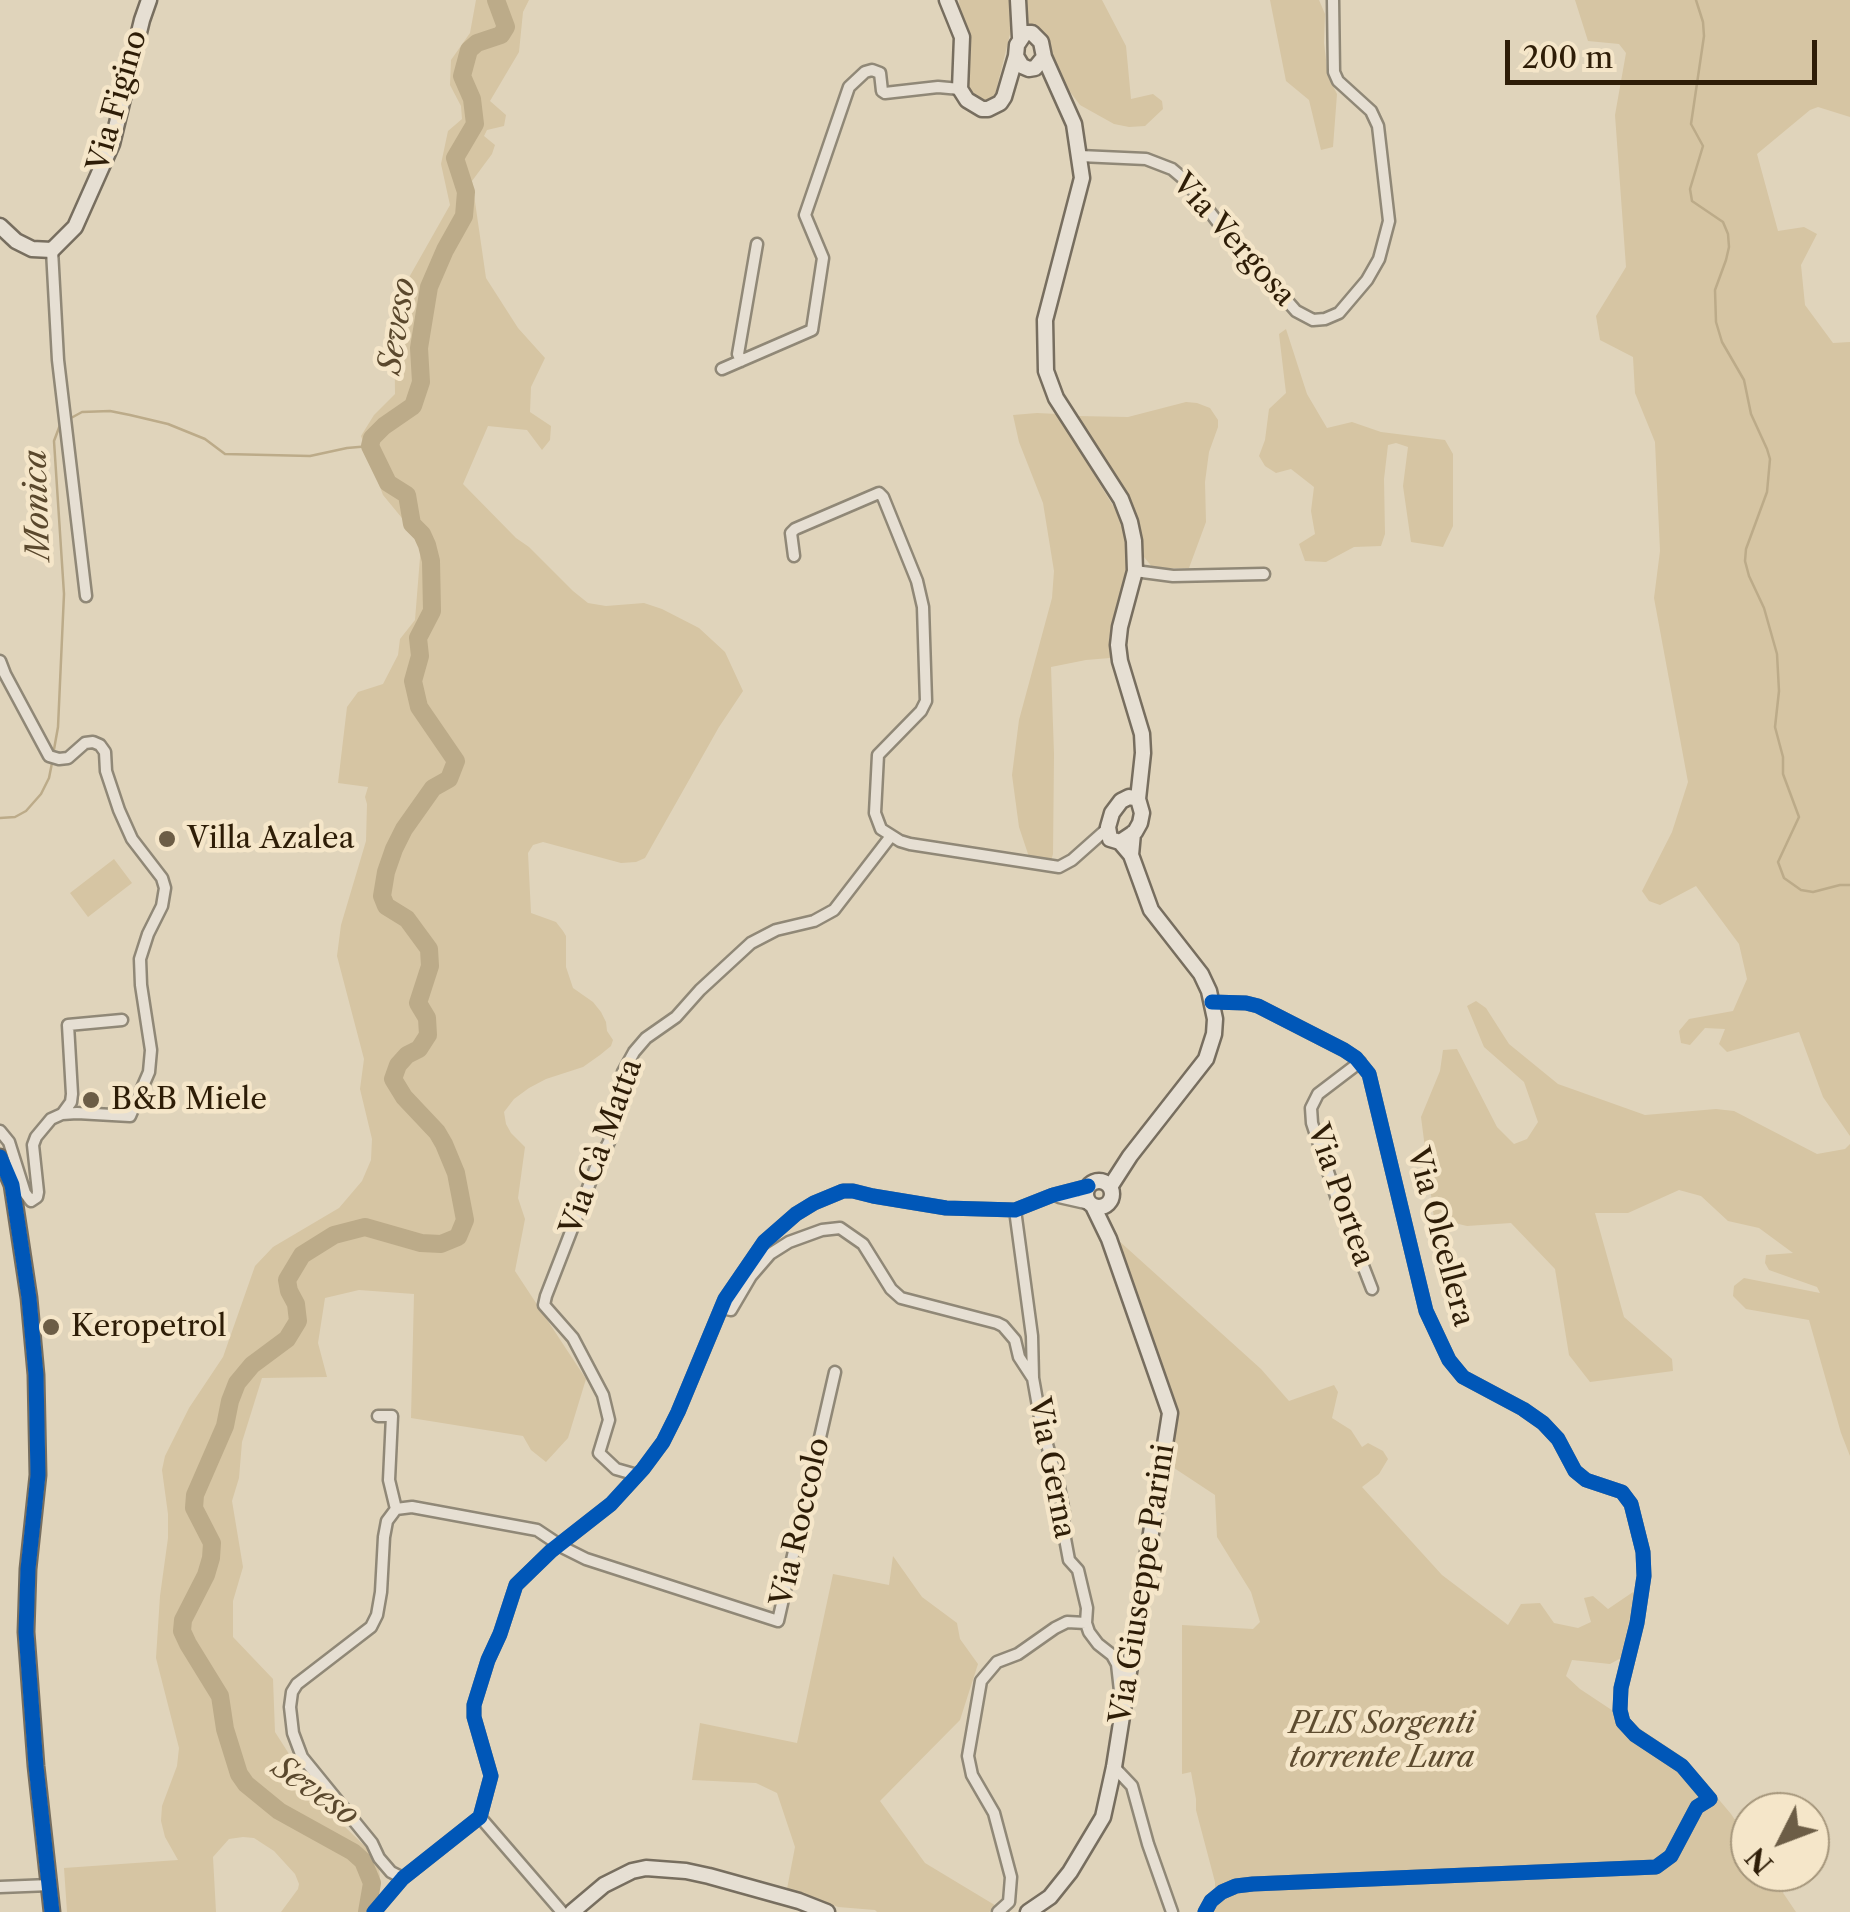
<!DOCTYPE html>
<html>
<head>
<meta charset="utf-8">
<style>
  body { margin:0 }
  #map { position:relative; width:1850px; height:1912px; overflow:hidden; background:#e0d4bb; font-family:"Libre Caslon Text",serif }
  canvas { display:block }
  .north { position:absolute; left:1730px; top:1792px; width:100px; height:100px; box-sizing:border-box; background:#f5e6c9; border:2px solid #a5967b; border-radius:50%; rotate:228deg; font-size:28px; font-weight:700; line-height:40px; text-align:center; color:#2e1d07 }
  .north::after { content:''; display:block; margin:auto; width:35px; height:45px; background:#6c5d46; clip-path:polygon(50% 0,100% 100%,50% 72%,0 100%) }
  .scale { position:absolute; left:1505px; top:40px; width:312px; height:45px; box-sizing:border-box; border:5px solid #2e1d07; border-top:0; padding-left:12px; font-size:30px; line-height:35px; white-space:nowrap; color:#2e1d07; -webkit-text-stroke:8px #f5e6c9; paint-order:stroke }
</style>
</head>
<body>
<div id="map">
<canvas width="1850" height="1912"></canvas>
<div class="north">N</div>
<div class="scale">200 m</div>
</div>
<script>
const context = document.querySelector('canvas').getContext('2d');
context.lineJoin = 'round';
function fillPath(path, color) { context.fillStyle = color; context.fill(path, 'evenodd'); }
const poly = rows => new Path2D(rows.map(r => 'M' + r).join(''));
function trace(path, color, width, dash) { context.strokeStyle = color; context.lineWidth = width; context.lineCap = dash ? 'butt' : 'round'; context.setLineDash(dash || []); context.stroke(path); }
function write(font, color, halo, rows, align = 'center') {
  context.font = font + ' "Libre Caslon Text",serif'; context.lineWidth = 9; context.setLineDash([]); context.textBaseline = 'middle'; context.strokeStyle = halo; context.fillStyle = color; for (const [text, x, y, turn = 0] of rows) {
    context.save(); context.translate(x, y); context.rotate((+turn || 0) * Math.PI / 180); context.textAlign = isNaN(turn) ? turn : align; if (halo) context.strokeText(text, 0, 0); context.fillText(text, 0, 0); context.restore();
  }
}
fillPath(poly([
  [476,0,529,0,523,12,519,52,490,101,506,115,504,126,487,130,484,136,495,145,492,154,472,181,486,278,518,328,545,358,531,387,530,412,551,426,550,440,542,450,527,430,488,426,463,484,516,538,529,547,573,591,588,603,606,606,644,603,662,609,699,628,725,652,743,691,719,727,645,858,636,862,621,863,543,842,533,845,528,853,531,913,556,922,563,931,566,936,566,967,573,988,593,1002,601,1012,606,1022,607,1031,613,1040,611,1046,600,1055,583,1067,546,1079,529,1088,514,1099,504,1112,506,1124,511,1133,525,1147,518,1198,525,1219,515,1271,586,1379,568,1438,546,1462,531,1450,523,1436,411,1418,414,1294,359,1290,325,1298,318,1343,327,1377,262,1378,242,1442,239,1478,232,1501,243,1567,233,1601,233,1637,273,1679,275,1732,305,1779,342,1824,377,1858,380,1876,377,1892,378,1912,281,1912,298,1889,299,1884,295,1874,274,1851,254,1838,243,1837,229,1839,213,1857,216,1912,67,1912,64,1868,178,1860,165,1837,161,1821,162,1806,177,1766,179,1748,156,1658,160,1596,168,1538,168,1514,162,1470,165,1456,189,1408,223,1357,255,1266,273,1247,339,1208,362,1181,371,1160,372,1139,360,1089,364,1059,337,956,341,925,366,841,367,804,365,797,368,787,338,783,347,707,358,692,383,684,398,655,400,639,415,620,421,545,420,540,383,495,361,436,374,415,395,394,394,304,450,205,441,164,448,131,462,119,461,106,450,85,451,60,470,33],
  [959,0,1102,0,1126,46,1131,99,1153,94,1162,101,1163,109,1145,126,1129,127,1114,124,1080,105,1014,18,995,95,986,103,972,96,965,86],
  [1270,0,1319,0,1325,14,1324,43,1328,76,1337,94,1333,147,1321,150,1309,100,1286,81],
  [1575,0,1850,0,1850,117,1818,107,1810,110,1757,154,1778,231,1804,227,1817,234,1801,265,1805,305,1833,343,1850,342,1850,1136,1823,1097,1799,1032,1727,1052,1719,1044,1725,1029,1705,1028,1690,1045,1681,1043,1679,1031,1689,1019,1733,1011,1747,979,1739,944,1696,886,1660,905,1649,901,1642,891,1672,832,1688,782,1654,598,1660,551,1655,442,1635,393,1633,357,1600,340,1596,316,1626,267,1615,115,1626,53,1619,44,1588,41],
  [1286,329,1307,394,1327,428,1352,422,1381,432,1445,440,1453,454,1453,526,1443,547,1411,542,1403,486,1408,447,1396,443,1388,445,1384,479,1385,534,1381,546,1354,547,1326,562,1305,561,1299,544,1315,534,1311,511,1314,487,1291,469,1276,473,1265,466,1259,456,1265,440,1269,409,1286,393,1279,334],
  [1186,402,1197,403,1210,408,1218,420,1218,427,1209,452,1205,482,1206,522,1189,568,1153,568,1144,557,1139,526,1129,502,1077,416,1128,417],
  [1037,413,1057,414,1115,509,1124,530,1128,557,1125,577,1109,639,1110,658,1086,660,1051,667,1054,754,1053,854,1051,861,1029,857,1019,827,1012,775,1019,720,1052,598,1054,571,1043,503,1019,442,1013,415],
  [114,859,132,883,88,917,70,893],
  [1476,1001,1486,1008,1509,1044,1558,1084,1645,1115,1716,1109,1734,1111,1817,1154,1845,1149,1850,1144,1850,1456,1841,1433,1809,1320,1746,1309,1733,1296,1734,1286,1744,1278,1820,1293,1817,1287,1769,1270,1765,1263,1766,1255,1793,1253,1759,1228,1728,1221,1701,1196,1679,1190,1628,1213,1595,1213,1624,1317,1672,1359,1673,1371,1590,1382,1569,1355,1555,1269,1511,1223,1467,1226,1434,1218,1421,1117,1440,1071,1443,1050,1457,1049,1497,1127,1514,1144,1527,1139,1538,1122,1524,1082,1484,1047,1467,1006],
  [1118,1240,1261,1369,1289,1401,1334,1385,1338,1392,1332,1418,1351,1430,1362,1447,1368,1443,1383,1451,1388,1459,1379,1474,1362,1487,1442,1575,1508,1625,1521,1604,1540,1603,1554,1623,1578,1628,1591,1622,1584,1598,1593,1596,1608,1609,1636,1590,1621,1658,1610,1664,1572,1660,1566,1676,1580,1689,1684,1758,1731,1814,1750,1842,1750,1872,1769,1872,1796,1912,1211,1912,1215,1906,1215,1882,1196,1810,1196,1799,1191,1772,1182,1774,1182,1625,1253,1629,1260,1622,1251,1592,1217,1537,1215,1495,1168,1464,1178,1408],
  [893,1556,922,1597,957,1623,960,1639,978,1664,960,1720,880,1801,925,1863,998,1907,989,1912,877,1912,875,1910,838,1907,787,1889,795,1847,777,1793,756,1783,692,1780,700,1723,797,1743,833,1574,889,1585]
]), '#d6c5a3');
trace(poly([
  [1696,0,1703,22,1704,36,1691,124,1703,146,1690,189,1692,201,1723,222,1728,234,1729,247,1726,260,1715,290,1716,322,1722,342,1744,380,1751,414,1767,449,1770,459,1767,492,1746,549,1745,561,1749,576,1764,608,1777,654,1779,691,1775,727,1783,757,1783,774,1799,817,1778,862,1784,878,1801,890,1813,892,1840,885,1850,885],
  [71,418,82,412,110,411,130,415,168,424,205,439,225,454,310,456,347,448,370,446],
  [53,755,58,727,64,594,54,441,60,425],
  [0,818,15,817,26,811,41,794,49,778,52,763]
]), '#bcab89', 2.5);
trace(poly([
  [367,1912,372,1883,363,1861,353,1852,279,1811,246,1784,239,1774,225,1729,220,1696,188,1644,182,1631,183,1620,206,1575,211,1558,212,1543,194,1508,195,1495,225,1426,230,1401,237,1383,252,1365,287,1339,298,1321,296,1304,289,1291,287,1280,302,1255,334,1235,365,1227,421,1243,441,1244,458,1237,465,1220,456,1173,444,1144,437,1132,404,1097,393,1079,398,1065,407,1055,419,1049,428,1035,427,1018,418,1003,430,966,429,949,407,919,386,906,382,896,386,872,394,849,404,829,433,788,449,779,456,761,419,707,413,681,420,656,418,638,432,611,431,561,427,545,422,534,412,524,407,495,388,483,370,446,372,438,384,426,413,406,421,382,419,348,429,287,445,250,464,216,466,192,455,158,475,124,472,99,462,76,469,50,477,43,501,35,506,27,496,0]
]), '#bcab89', 18);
const street = poly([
  [1080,156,1146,159,1172,169,1185,180,1234,243,1250,258,1296,311,1313,320,1325,319,1339,313,1367,280,1379,259,1389,221,1378,126,1371,111,1338,81,1334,72,1333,0],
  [52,250,58,360,86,596],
  [741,361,738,354,757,244],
  [722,369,812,330,823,258,805,215,849,87,865,72,872,70,880,73,882,91,885,93,938,87,960,89],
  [794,556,791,533,795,529,879,493,883,497,917,581,923,607,926,701,921,711,878,755,875,813,881,829,900,841,910,844,1059,867,1072,860,1108,828],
  [1135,571,1173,576,1264,574],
  [0,661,5,674,49,756,59,759,68,758,85,743,93,742,100,745,105,752,106,771,119,810,132,839,162,878,165,888,162,906,148,934,140,959,141,985,151,1050,149,1072,130,1116,77,1113,62,1114,51,1119,36,1137,33,1145,38,1192,37,1197,31,1201,25,1193,9,1142,0,1131],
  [1360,1062,1318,1094,1311,1108,1312,1123,1336,1196,1372,1289],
  [63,1113,71,1102,72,1094,68,1025,122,1020],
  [1059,1197,1090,1204],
  [1015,1210,1032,1336,1033,1378,1041,1423,1059,1487,1064,1513,1063,1528,1069,1560,1078,1570,1087,1608,1086,1623,1089,1632,1098,1644,1112,1655,1117,1664,1121,1700],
  [722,1308,731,1310,751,1276,770,1254,789,1242,822,1230,840,1228,863,1244,891,1289,901,1298,997,1323,1003,1326,1015,1340,1019,1357,1032,1377],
  [378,1416,392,1416,389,1480,396,1509],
  [637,1475,616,1469,599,1453,609,1420,603,1395,573,1338,544,1305,546,1296,598,1162,609,1142,623,1072,634,1052,646,1038,676,1017,700,990,751,943,776,930,814,921,834,910,891,836],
  [1114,1767,1132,1786,1148,1844,1172,1912],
  [480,1817,562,1912],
  [403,1878,391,1872,379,1858,372,1843,302,1757,293,1733,290,1707,292,1692,297,1684,371,1627,377,1615,381,1592,384,1537,387,1521,396,1509,412,1507,537,1530,564,1548,586,1559,778,1621,835,1372],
  [0,1887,50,1885],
  [374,1912,403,1878,480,1817,491,1776,474,1717,474,1705,488,1660,500,1634,516,1585,551,1551,611,1504,643,1469,663,1442,678,1412,725,1299,764,1242,796,1214,814,1203,843,1191,853,1191,873,1196,946,1208,1015,1210,1053,1195,1088,1186],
  [998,1912,1009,1902,1011,1877,994,1813,972,1775,968,1756,981,1681,997,1662,1018,1654,1055,1628,1067,1622,1086,1623],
  [1205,1912,1211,1901,1222,1892,1236,1886,1253,1884,1656,1867,1671,1856,1697,1807,1710,1799,1682,1766,1635,1735,1623,1722,1620,1710,1621,1688,1637,1623,1644,1576,1643,1552,1631,1504,1622,1492,1586,1480,1575,1471,1558,1439,1543,1423,1523,1409,1463,1377,1449,1360,1426,1311,1369,1074,1356,1058,1344,1050,1258,1006,1246,1003,1212,1002]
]);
const secondary = poly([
  [947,0,962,37,960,89,967,100,982,109,988,109,1000,103,1004,97,1016,56],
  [1018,0,1020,37],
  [1025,33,1032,33,1041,42,1044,57,1035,68,1029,69,1022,66,1016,56,1017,45,1025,33],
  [1044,57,1074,124,1082,178,1045,320,1046,371,1056,398,1121,499,1130,522,1134,541,1135,571,1120,627,1118,645,1120,661,1142,734,1143,753,1138,799],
  [0,226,16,241,32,249,52,250,75,227,112,144,142,20,149,0],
  [1120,842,1135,832,1140,823,1142,813,1138,799,1129,797,1121,801,1112,813,1108,827,1110,839,1120,842,1131,855],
  [0,1157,12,1185,29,1298,36,1375,38,1475,28,1569,26,1632,36,1766,52,1912],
  '1086 1194a13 13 0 1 1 26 0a13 13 0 1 1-26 0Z',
  [1110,1187,1130,1156,1206,1059,1214,1034,1215,1019,1209,991,1201,974,1151,910,1131,855,1133,833],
  [572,1912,604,1885,632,1871,646,1868,686,1871,709,1876,799,1901,827,1912],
  [1028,1912,1050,1897,1070,1872,1103,1817,1114,1767,1170,1413,1109,1239,1093,1206]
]);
trace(street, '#908877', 15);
trace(secondary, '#776e5f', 19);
trace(street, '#e6dfd3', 10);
trace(secondary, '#e6dfd3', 14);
trace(poly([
  [0,1157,12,1185,29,1298,36,1375,38,1475,28,1569,26,1632,36,1766,52,1912],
  [374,1912,403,1878,480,1817,491,1776,474,1717,474,1705,488,1660,500,1634,516,1585,551,1551,611,1504,643,1469,663,1442,678,1412,725,1299,764,1242,796,1214,814,1203,843,1191,853,1191,873,1196,946,1208,1015,1210,1053,1195,1088,1186],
  [1205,1912,1211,1901,1222,1892,1236,1886,1253,1884,1656,1867,1671,1856,1697,1807,1710,1799,1682,1766,1635,1735,1623,1722,1620,1710,1621,1688,1637,1623,1644,1576,1643,1552,1631,1504,1622,1492,1586,1480,1575,1471,1558,1439,1543,1423,1523,1409,1463,1377,1449,1360,1426,1311,1369,1074,1356,1058,1344,1050,1258,1006,1246,1003,1212,1002]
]), '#0057b8', 15);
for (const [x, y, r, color] of [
  [167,839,10,"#6c5d46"],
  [91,1100,10,"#6c5d46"],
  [51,1327,10,"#6c5d46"]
]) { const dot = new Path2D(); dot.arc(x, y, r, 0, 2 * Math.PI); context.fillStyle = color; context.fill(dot); trace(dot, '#f5e6c9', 4); }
write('30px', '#2e1d07', '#f5e6c9', [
  ["Via Figino",118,101,-74],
  ["Via Vergosa",1233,240,48],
  ["Via Cà Matta",602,1147,-70],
  ["Via Portea",1340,1195,71],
  ["Via Olcellera",1440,1237,75],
  ["Via Gerna",1051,1468,79],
  ["Via Roccolo",801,1522,-77],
  ["Via Giuseppe Parini",1143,1584,-81]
]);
write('30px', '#2e1d07', '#f5e6c9', [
  ["Villa Azalea",187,839],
  ["B&B Miele",111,1100],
  ["Keropetrol",71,1327]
], 'left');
write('italic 30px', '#5e4c30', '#f5e6c9', [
  ["PLIS Sorgenti",1382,1724],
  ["torrente Lura",1382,1758]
]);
write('italic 32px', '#5a482d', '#f5e6c9', [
  ["Seveso",398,326,-81],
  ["Monica",38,505,-92],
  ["Seveso",315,1792,35]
]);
</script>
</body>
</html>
